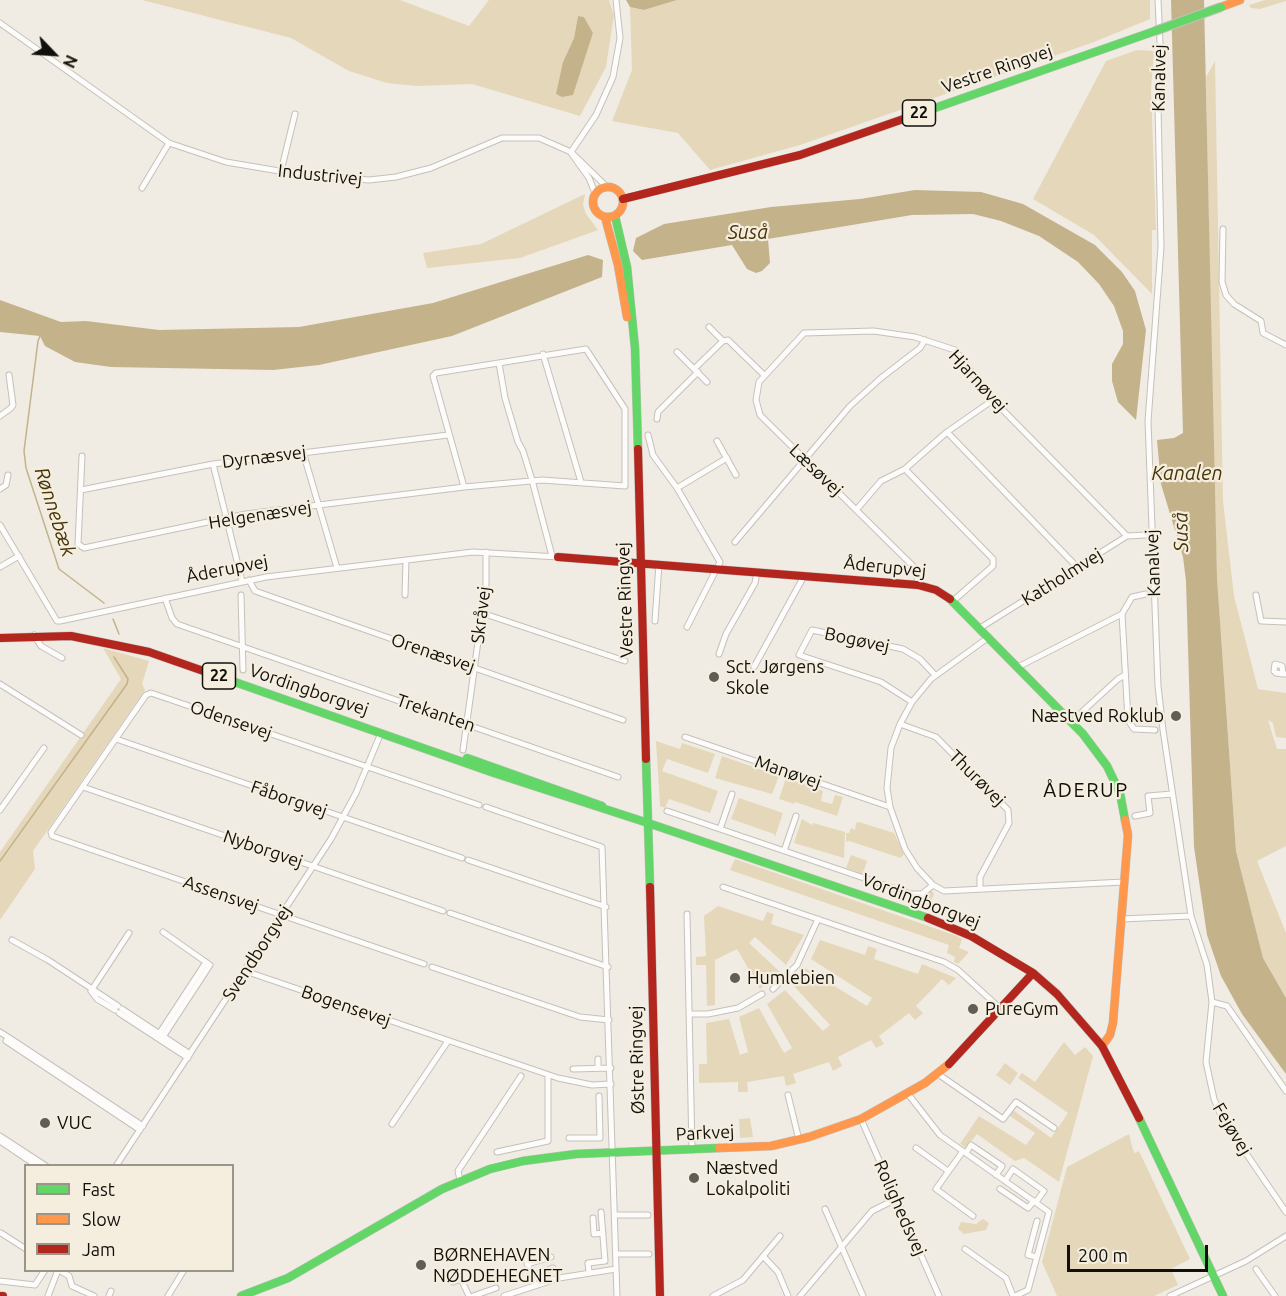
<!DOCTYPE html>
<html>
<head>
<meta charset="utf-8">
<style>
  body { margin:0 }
  #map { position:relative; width:1286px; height:1296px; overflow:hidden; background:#f0ece4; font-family:Ubuntu,sans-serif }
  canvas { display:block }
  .legend { position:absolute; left:24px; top:1164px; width:210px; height:108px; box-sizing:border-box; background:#f5eedf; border:2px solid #9a958a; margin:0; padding:8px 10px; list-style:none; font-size:18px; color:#12100b }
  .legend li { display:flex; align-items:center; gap:12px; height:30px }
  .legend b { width:30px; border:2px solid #9a958a }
  .north { position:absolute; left:24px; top:24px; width:60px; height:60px; -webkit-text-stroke:4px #f5eedf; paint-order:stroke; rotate:115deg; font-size:16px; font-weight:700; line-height:24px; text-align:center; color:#12100b }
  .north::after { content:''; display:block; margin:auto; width:21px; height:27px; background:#12100b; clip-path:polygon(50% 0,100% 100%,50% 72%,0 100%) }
  .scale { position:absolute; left:1067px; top:1245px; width:141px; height:27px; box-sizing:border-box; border:3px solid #12100b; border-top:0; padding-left:8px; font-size:18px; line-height:21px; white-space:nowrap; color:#12100b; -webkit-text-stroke:4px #f5eedf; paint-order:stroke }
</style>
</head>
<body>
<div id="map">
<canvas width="1286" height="1296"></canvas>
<ul class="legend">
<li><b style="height:8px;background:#63d668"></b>Fast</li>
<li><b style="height:8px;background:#ff974d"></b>Slow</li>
<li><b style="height:8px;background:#b3261e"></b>Jam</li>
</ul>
<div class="north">N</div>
<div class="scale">200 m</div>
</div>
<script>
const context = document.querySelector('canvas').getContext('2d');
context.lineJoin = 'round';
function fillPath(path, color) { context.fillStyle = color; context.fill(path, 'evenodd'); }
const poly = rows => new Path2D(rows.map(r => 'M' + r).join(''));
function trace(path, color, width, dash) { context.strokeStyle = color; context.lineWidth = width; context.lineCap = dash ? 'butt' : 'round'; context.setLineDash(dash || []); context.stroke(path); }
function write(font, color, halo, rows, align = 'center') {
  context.font = font + ' Ubuntu,sans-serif'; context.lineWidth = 4.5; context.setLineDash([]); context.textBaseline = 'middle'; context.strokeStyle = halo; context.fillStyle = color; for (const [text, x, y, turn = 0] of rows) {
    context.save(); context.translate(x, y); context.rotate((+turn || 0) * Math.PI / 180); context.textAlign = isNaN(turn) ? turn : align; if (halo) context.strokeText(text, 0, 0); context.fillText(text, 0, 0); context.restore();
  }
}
fillPath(poly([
  [142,0,400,0,469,26,489,0,609,0,614,15,606,67,580,116,472,84,417,86,387,83,349,71,291,38],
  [578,16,584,17,593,33,573,94,563,62,574,38],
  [677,0,1150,0,1150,19,1094,42,800,145,710,170,678,133,612,121,632,70,630,7,644,10],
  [1265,0,1286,0,1286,1,1260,9,1251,8,1249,5],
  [1137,50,1154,51,1151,89,1156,230,1152,230,1152,294,1094,235,1033,199,1106,61],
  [1215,61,1223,501,1234,596,1258,689,1286,693,1286,738,1276,737,1273,723,1268,720,1277,749,1286,749,1286,846,1257,861,1286,933,1286,998,1263,958,1236,851,1217,578,1212,409,1206,77],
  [585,194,583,205,586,214,598,230,520,258,427,268,423,253,481,244],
  [103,648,149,661,142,684,145,690,33,851,35,869,0,920,0,852,121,679],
  [656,741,680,749,682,743,715,754,708,773,667,759,662,771,718,791,710,813,669,799,665,808,660,806],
  [722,756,779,776,772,794,715,778],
  [786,778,823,791,821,801,832,804,835,795,843,797,837,816,795,802,794,804,779,799],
  [739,798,783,813,775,837,774,834,731,819],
  [802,819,812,825,813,823,845,832,844,858,794,843],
  [859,822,894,833,904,854,901,858,849,841,846,842,846,833,849,833,851,828,855,830,856,823],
  [851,855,867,861,863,874,846,868],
  [735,859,957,936,962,939,959,948,969,952,958,964,954,962,955,957,947,953,949,945,730,870],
  [932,890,934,894,928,909,910,902,912,896,923,896],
  [718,906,763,921,767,912,774,914,771,924,804,935,786,965,755,937,749,943,780,972,760,989,737,949,715,960,715,1005,707,1006,706,965,696,965,696,957,706,956,704,916],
  [820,940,865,955,868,946,877,949,874,959,918,974,922,964,956,978,949,985,942,979,916,1006,923,1013,915,1020,909,1013,879,1036,884,1044,876,1048,871,1040,838,1057,842,1066,833,1071,829,1062,793,1074,796,1083,786,1086,784,1076,747,1082,748,1092,738,1092,738,1082,699,1083,699,1064,707,1064,706,1023,729,1019,740,1055,748,1052,739,1017,759,1008,784,1053,792,1048,767,1004,785,990,823,1031,830,1025,792,984,805,968,867,1006,872,998,811,959],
  [1064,1042,1075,1055,1085,1047,1093,1056,1059,1182,1024,1158,1015,1161,977,1134,966,1148,960,1144,979,1116,1026,1145,1035,1133,1010,1116,1013,1110,1051,1138,1068,1113,1018,1078,1022,1073,1035,1082],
  [1005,1063,1018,1073,1010,1085,996,1075],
  [750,1118,753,1137,740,1138,739,1119],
  [1129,1134,1133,1150,1135,1153,1139,1151,1190,1259,1171,1269,1178,1285,1154,1296,1057,1296,1042,1262,1067,1167],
  [983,1219,989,1223,986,1230,964,1234,958,1229,961,1222,976,1224]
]), '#e5d7ba');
fillPath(poly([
  [626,0,677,0,644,10,630,7],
  [1171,0,1204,0,1217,578,1236,851,1263,958,1286,998,1286,1074,1242,1014,1221,976,1207,935,1194,847,1186,581,1183,557,1161,484,1157,440,1174,438,1183,433],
  [578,16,584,17,593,33,573,95,562,97,556,94,563,62,574,38],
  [915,190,981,192,1023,204,1095,245,1122,272,1135,291,1146,330,1136,420,1118,402,1112,381,1112,364,1123,344,1123,331,1114,306,1099,284,1078,262,1039,236,1001,221,973,214,912,215,768,239,770,263,762,271,756,273,747,269,732,245,642,260,633,251,636,238,664,224,771,207,860,199],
  [588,255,603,260,602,277,452,336,319,365,273,370,111,367,75,362,45,346,40,336,0,332,0,300,61,322,86,321,159,330,299,327,433,303]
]), '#c4b28b');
trace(poly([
  [40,336,38,341,24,451,26,468,59,569,104,603],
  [113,619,119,634],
  [0,861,127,684,128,679,114,657]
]), '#c4b28b', 1.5);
const street = poly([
  [1158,0,1161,64,1158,105,1161,247,1148,421,1158,686,1163,730,1191,916,1207,965,1212,1002,1227,1006,1286,1091],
  [0,23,169,143,226,162,291,173,369,180,396,177,431,168,502,138,539,138,571,152,607,187],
  [571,152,596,115,613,77,620,38,616,0],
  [571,153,589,178,595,193],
  [281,171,295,114],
  [142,188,169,143],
  [1223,229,1222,282,1226,295,1234,304,1261,321,1263,333,1286,345],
  [709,327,723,341],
  [677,352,707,382],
  [543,354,581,482],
  [499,363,505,398,518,442,523,451,532,480,552,556],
  [694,369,723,341,728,340,764,375],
  [0,416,11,408,13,405,9,375],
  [657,419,658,412,698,372],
  [947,432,1077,567],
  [648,435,653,455,677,488,720,562,687,627],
  [717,441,736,475],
  [303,452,337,568],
  [82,456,78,544,84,548,246,514,464,487,542,480,625,486,625,409,586,349,436,373,433,376,464,487],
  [213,464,242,581],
  [905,469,993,559,993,566,953,601],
  [677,488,727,458],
  [0,489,6,485,8,475],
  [81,490,213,464,448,435],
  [857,509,881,481,905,469,947,432,993,400],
  [0,525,57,621,60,621,266,577,473,552,558,557],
  [735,542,850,406,881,378,920,348,925,340],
  [0,567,19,556],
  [249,580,255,591,623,720],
  [918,585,916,569,760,415,756,400,759,382,804,333,874,331,915,337,955,350,993,400,1127,536],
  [241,595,243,670],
  [405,595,406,560],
  [1256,595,1261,621,1286,622],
  [165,598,172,618,177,624,618,777],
  [482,613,625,661],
  [1122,614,1128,720,1134,729,1155,730],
  [655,621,659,564],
  [980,628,1127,536,1146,535],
  [34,635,41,646,62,658],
  [989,637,931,679,912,702,900,724,891,748,887,788,890,807,905,849,917,868,933,885,944,891,1124,882],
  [719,654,726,634,755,583,757,572],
  [754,667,804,576],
  [1018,667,1122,614,1132,597,1146,594],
  [1283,674,1282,666,1275,664,1274,671,1276,673,1283,674,1286,674],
  [0,684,81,735],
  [912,702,881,682,799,655,812,630,903,649,920,659,935,675],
  [1071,722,1118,679,1125,675],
  [900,724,936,737,1008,810,1009,823,980,877,980,889],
  [685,737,890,807],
  [116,739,462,858],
  [463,750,486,584,486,552],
  [83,787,443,911],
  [486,807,602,847,617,1296],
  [0,810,44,748],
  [667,811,911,894,922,894,933,885],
  [1135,816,1150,813,1148,796,1172,794],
  [720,829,732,794],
  [784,851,796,816],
  [468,860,606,907],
  [723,887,944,962,958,970,1002,1010],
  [450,913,608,967],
  [687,914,692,1150],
  [1121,919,1191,916],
  [12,940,48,960,118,1006],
  [424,964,52,836,51,832,146,695,151,693,479,805],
  [432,967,580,1017,609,1020],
  [245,971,558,1078,592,1085,611,1084],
  [773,989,797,965,818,919],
  [91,991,129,933],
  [91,991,97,999,115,1010],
  [1212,1002,1206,1062,1214,1099,1222,1118,1286,1212],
  [122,1009,190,1054],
  [119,1013,188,1058],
  [689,1014,708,1014,738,1008,762,994],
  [0,1032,8,1037,6,1041,140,1130],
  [8,1037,143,1126],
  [157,1037,206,962],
  [161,1040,210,965,163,932],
  [598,1059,598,1068],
  [573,1069,611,1068],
  [938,1074,1003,1119,1016,1102,1054,1128],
  [908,1094,940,1135,1049,1212,1028,1290,1015,1296],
  [788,1095,799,1140],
  [861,1119,939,1296],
  [392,1124,448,1041],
  [0,1136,46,1166],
  [569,1138,600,1138,599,1096],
  [0,1141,37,1166],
  [916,1148,948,1171],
  [963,1151,936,1189,973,1216],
  [497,1152,548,1141,548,1075],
  [966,1153,971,1145,1002,1166,996,1175],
  [116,1166,331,839,356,793,381,733],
  [460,1180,458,1171,521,1076],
  [1005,1181,1013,1169,1044,1191,1036,1202],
  [1000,1189,1028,1208,1034,1201],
  [825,1209,863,1296],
  [615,1215,648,1215],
  [593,1218,594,1234,603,1233],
  [1,1233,26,1249],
  [965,1249,1006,1278,1013,1296],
  [524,1253,535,1285],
  [616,1254,649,1254],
  [763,1256,778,1272,788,1296],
  [1037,1257,1028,1255,1037,1221],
  [527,1264,551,1257],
  [1256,1269,1275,1296],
  [59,1270,69,1276,72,1286,94,1296],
  [589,1272,588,1263,605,1261,601,1212],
  [531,1276,553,1268],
  [0,1281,35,1285,45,1270],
  [453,1282,461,1279,469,1296],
  [48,1296,58,1270],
  [109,1296,111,1291],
  [168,1296,184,1270],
  [473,1296,496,1288],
  [504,1296,559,1278,616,1269],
  [713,1296,743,1280,780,1236],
  [800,1296,872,1211,896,1199],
  [1170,1296,1246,1261,1286,1236]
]);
const fast = poly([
  [912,116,1155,31],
  [615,216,627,267,635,348,638,449],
  [950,599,1083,734,1107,766,1120,793,1125,820],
  [212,674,494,773,648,823,646,759],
  [467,758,602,806],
  [650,887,648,823,928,918],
  [1139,1118,1223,1296],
  [241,1296,288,1278,442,1189,490,1169,523,1161,576,1154,719,1148]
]);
const slow = poly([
  [1221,7,1240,0],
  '593 202a15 15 0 1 1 30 0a15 15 0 1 1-30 0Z',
  [605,217,618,265,627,317],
  [1102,1046,1110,1035,1113,1023,1128,835,1125,820],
  [719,1148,771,1146,809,1137,861,1119,925,1083,949,1064]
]);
const jam = poly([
  [623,199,800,155,912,116],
  [638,449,646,759],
  [558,557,918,585,936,590,950,599],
  [0,638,71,636,149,652,212,674],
  [650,887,660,1296],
  [928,918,971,936,1033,973,1057,994,1102,1046,1139,1118],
  [949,1064,1033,973],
  [0,1296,3,1296]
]);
trace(street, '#c4c1bb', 7);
trace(fast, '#c4c1bb', 9);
trace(slow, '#c4c1bb', 9);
trace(jam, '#c4c1bb', 9);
trace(street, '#fdfcfb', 5);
trace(fast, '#63d668', 8);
trace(slow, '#ff974d', 8);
trace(jam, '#b3261e', 8);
const fastBridge = poly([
  [1155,31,1221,7]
]);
trace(fastBridge, '#c4c1bb', 10, []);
trace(fastBridge, '#63d668', 8);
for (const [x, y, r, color] of [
  [714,677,6,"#605d57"],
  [1176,716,6,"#605d57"],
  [735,978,6,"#605d57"],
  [973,1009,6,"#605d57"],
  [45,1123,6,"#605d57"],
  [694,1178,6,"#605d57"],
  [421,1265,6,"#605d57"]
]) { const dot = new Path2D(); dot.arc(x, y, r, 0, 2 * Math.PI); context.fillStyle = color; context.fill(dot); trace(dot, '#f5eedf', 2); }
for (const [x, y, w] of [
  [919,113,33],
  [219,676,33]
]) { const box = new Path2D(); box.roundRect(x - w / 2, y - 13, w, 26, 4.5); context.fillStyle = '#f5eedf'; context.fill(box); trace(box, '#12100b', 1.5); }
write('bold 16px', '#12100b', null, [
  ["22",919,113],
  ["22",219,676]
]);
write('18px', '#12100b', '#f5eedf', [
  ["Vestre Ringvej",997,69,-19],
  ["Kanalvej",1159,78,-89],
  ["Industrivej",320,175,6],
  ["Hjarnøvej",978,381,48],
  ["Dyrnæsvej",264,457,-7],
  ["Læsøvej",816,470,44],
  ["Helgenæsvej",260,515,-9],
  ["Kanalvej",1153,563,-92],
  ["Åderupvej",885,567,6],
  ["Åderupvej",227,569,-11],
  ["Katholmvej",1062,577,-32],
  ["Vestre Ringvej",625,600,-92],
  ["Skråvej",481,615,-83],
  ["Bogøvej",857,640,12],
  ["Orenæsvej",433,653,19],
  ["Vordingborgvej",309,690,19],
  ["Trekanten",436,713,19],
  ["Odensevej",231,720,19],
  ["Manøvej",788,772,19],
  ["Thurøvej",977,778,45],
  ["Fåborgvej",289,799,19],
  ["Nyborgvej",263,849,19],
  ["Assensvej",221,894,19],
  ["Vordingborgvej",921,901,21],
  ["Svendborgvej",257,953,-57],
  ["Bogensevej",346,1006,19],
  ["Østre Ringvej",637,1060,-91],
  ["Fejøvej",1232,1129,59],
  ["Parkvej",705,1133,-3],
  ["Rolighedsvej",900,1208,66]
]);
write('18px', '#12100b', '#f5eedf', [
  ["Sct. Jørgens",726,667],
  ["Skole",726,688],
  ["Næstved Roklub",1164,716,"right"],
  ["Humlebien",747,978],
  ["PureGym",985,1009],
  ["VUC",57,1123],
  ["Næstved",706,1168],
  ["Lokalpoliti",706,1189],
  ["BØRNEHAVEN",433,1255],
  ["NØDDEHEGNET",433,1276]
], 'left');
write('italic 20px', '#463408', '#f5eedf', [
  ["Suså",748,232],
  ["Kanalen",1187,473],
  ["Rønnebæk",55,512,72],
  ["Suså",1181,532,-91]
]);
context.letterSpacing = '1.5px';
write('20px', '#12100b', '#f5eedf', [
  ["ÅDERUP",1086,790]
]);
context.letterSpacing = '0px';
</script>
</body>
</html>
